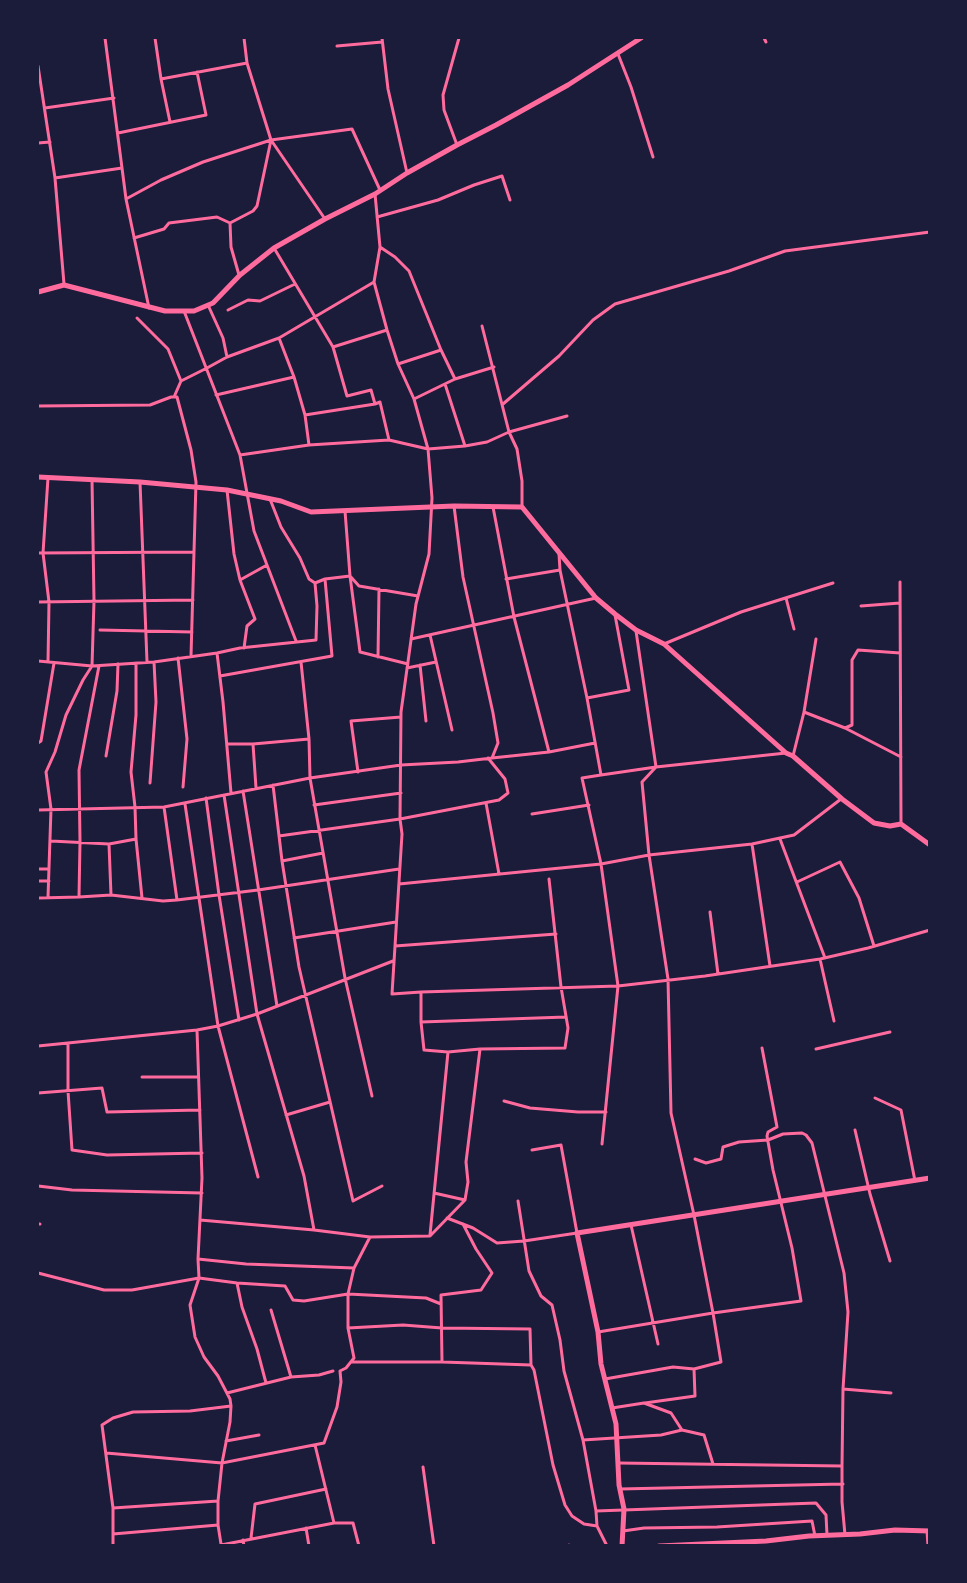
<!DOCTYPE html>
<html>
<head>
<meta charset="utf-8">
<style>
  body { margin:0 }
  #map { position:relative; width:967px; height:1583px; overflow:hidden; background:#1b1b3a; font-family:Bitter,serif }
  canvas { display:block }
  .frame { position:absolute; inset:0; border:39px solid #1b1b3a; pointer-events:none }
</style>
</head>
<body>
<div id="map">
<canvas width="967" height="1583"></canvas>
<div class="frame"></div>
</div>
<script>
const context = document.querySelector('canvas').getContext('2d');
context.lineJoin = 'round';
const poly = rows => new Path2D(rows.map(r => 'M' + r).join(''));
function trace(path, color, width, dash) { context.strokeStyle = color; context.lineWidth = width; context.lineCap = dash ? 'butt' : 'round'; context.setLineDash(dash || []); context.stroke(path); }
trace(poly([
  [155,38,161,79,247,63],
  [244,38,247,63,271,140,325,219],
  [382,38,388,89,407,173],
  [764,38,766,42],
  [337,46,382,42],
  [618,54,631,87,653,157],
  [38,66,55,178,64,284],
  [161,79,170,122],
  [45,108,114,98],
  [118,133,206,115,197,72],
  [271,140,352,129,380,190],
  [38,143,50,142],
  [457,145,444,110,443,95,459,38],
  [122,168,126,199,161,180,203,162,271,140,257,206,253,211,230,223,217,217,169,223,164,229,134,238],
  [55,178,122,168,105,38],
  [375,194,380,247,374,282,387,330,398,364,414,399,428,449,432,498,429,554,416,604,401,712,400,819,402,834,392,994,421,992,618,986,705,976,820,959,868,948,930,930],
  [126,199,149,308],
  [377,217,438,200,474,185,502,176,510,200],
  [230,223,231,247,239,275],
  [380,247,395,257,409,271,441,350,455,379,414,399],
  [274,248,333,347,347,396,371,390,375,404,380,402,389,440],
  [208,305,223,338,227,357],
  [228,310,248,300,260,301,295,284],
  [184,311,240,455,254,531,296,641],
  [137,318,168,349,181,381],
  [482,326,509,432,517,449,522,481,522,507],
  [279,338,294,377,305,415,309,445],
  [333,347,387,330],
  [398,364,441,350],
  [455,379,494,367],
  [445,384,465,446],
  [216,395,294,377],
  [174,397,181,381,207,368,227,357,279,338,374,282],
  [503,404,559,356,593,320,615,304,729,271,785,251,930,232],
  [38,406,150,405,171,397,177,397,191,450,196,482,191,656],
  [305,415,375,404],
  [240,455,309,445,389,440,428,449,465,446,487,442,509,432,567,416],
  [140,482,147,662],
  [227,490,234,554,240,580,255,619,247,626,244,648],
  [493,507,514,617,549,752,595,743],
  [345,511,350,576,360,652,408,664],
  [38,553,194,552],
  [506,579,560,570],
  [240,580,267,565],
  [900,582,901,824],
  [315,583,325,579,350,576,359,586,418,596],
  [786,598,794,629],
  [38,602,193,600],
  [861,606,900,603],
  [100,630,192,632],
  [636,631,656,767,786,753],
  [430,635,452,730],
  [411,639,596,598],
  [664,644,741,612,833,583],
  [217,653,223,702,231,793],
  [378,657,379,589],
  [178,658,187,739,183,787],
  [38,661,92,666,154,662,217,653,240,648,316,640,317,606,315,583,309,579,300,558,281,527,270,499],
  [48,662,49,602,43,553,48,478],
  [301,662,309,739],
  [136,663,136,715,131,772,135,807,136,839,142,898],
  [420,665,426,721],
  [407,668,436,662],
  [220,676,332,656,325,579],
  [587,698,629,690,615,615],
  [804,712,816,639],
  [845,728,852,725,852,660,858,650,900,653],
  [38,743,41,741,54,663],
  [227,744,253,744,309,739,310,778,345,978,372,1096],
  [253,744,256,788],
  [106,756,117,691,118,664],
  [793,756,804,712,845,728,901,757],
  [492,758,549,752],
  [358,772,351,721,401,717],
  [601,775,582,778,601,864,618,986,602,1144],
  [150,783,156,702,154,662],
  [273,785,282,861,299,967,353,1201,382,1186],
  [243,791,277,1006],
  [224,795,257,1014,304,1176,314,1230],
  [206,798,219,895,239,1020],
  [486,803,499,874],
  [185,804,218,1026,258,1177],
  [314,805,401,793],
  [164,807,177,900],
  [38,810,164,807,310,778,401,765,458,762,492,758,498,743,493,713,463,577,454,506],
  [532,814,589,805],
  [279,836,400,819,499,800,508,793,505,779,488,758],
  [780,839,825,958],
  [51,841,109,844,136,839],
  [109,844,111,895],
  [752,844,770,966],
  [282,861,323,853],
  [38,869,49,869],
  [38,881,49,881],
  [797,882,840,862,859,898,874,946],
  [399,884,601,864,649,855,642,782,656,767,601,775,587,698,560,570,559,554],
  [48,897,51,809,46,772,55,752,66,715,83,680,92,666,94,601,92,480],
  [79,897,80,842,79,770,99,666],
  [38,898,79,897,111,895,163,901,177,900,258,890,399,869],
  [710,912,718,974],
  [294,938,396,922],
  [395,946,556,934],
  [820,959,834,1021],
  [421,992,421,1022,424,1050,448,1052,480,1049,565,1048,568,1028,561,987,549,879],
  [421,1022,566,1017],
  [197,1030,218,1026,257,1014,393,961],
  [68,1043,68,1091,72,1150,107,1155,202,1153],
  [38,1046,197,1030,202,1178,198,1259,199,1278,132,1290,104,1290,38,1273],
  [816,1049,890,1032],
  [142,1077,198,1077],
  [38,1093,102,1088,107,1112,200,1110],
  [875,1098,901,1110,915,1181],
  [504,1101,530,1108,578,1112,606,1112],
  [286,1115,330,1102],
  [855,1130,870,1194,890,1261],
  [695,1159,706,1163,721,1159,723,1147,739,1142,768,1140,783,1134,802,1133,806,1135,812,1143,844,1273,848,1312,843,1389,842,1466,842,1502,845,1535],
  [38,1186,72,1190,202,1193],
  [434,1193,465,1200],
  [518,1201,529,1271,541,1296,552,1305,560,1340,564,1371,583,1440,596,1511,816,1503,826,1515,827,1535],
  [447,1218,473,1228,497,1243,524,1241,577,1233,561,1145,532,1150],
  [200,1220,314,1230,370,1237,430,1236,465,1200,468,1182,466,1162,480,1049],
  [38,1224,40,1224],
  [631,1225,658,1344],
  [430,1235,448,1052],
  [198,1259,246,1264,354,1268,370,1237],
  [237,1283,242,1307,257,1349,266,1383],
  [271,1310,291,1377],
  [348,1328,403,1325,442,1328,530,1329,531,1365,442,1362,351,1362],
  [598,1332,713,1313,801,1301,792,1248,773,1170,767,1136,768,1132,777,1127,762,1048],
  [442,1362,441,1295,481,1290,492,1273,476,1249,463,1224],
  [531,1365,534,1370,553,1465,565,1505,572,1516,584,1524,597,1526],
  [605,1379,673,1367,694,1369,721,1362,713,1313,694,1215,671,1113,668,979,649,855,752,844,794,835,841,799],
  [843,1389,891,1393],
  [227,1393,291,1377,319,1375,333,1371],
  [645,1403,695,1396,694,1369],
  [612,1408,644,1403,671,1413,682,1430,704,1435,713,1464],
  [583,1440,661,1435,682,1430],
  [226,1441,259,1435],
  [315,1445,334,1523],
  [106,1453,222,1463,324,1443,337,1407,341,1382,340,1371,346,1368,354,1358,348,1328,348,1294,354,1268],
  [618,1463,842,1466],
  [423,1467,434,1546],
  [620,1489,843,1484],
  [113,1508,218,1501],
  [596,1511,597,1526,607,1546],
  [306,1528,309,1546],
  [623,1531,644,1528,717,1527,812,1521,815,1536],
  [927,1531,928,1546],
  [113,1534,218,1525],
  [251,1538,255,1504,326,1489],
  [243,1540,244,1546],
  [221,1544,218,1525,218,1501,222,1463,230,1422,231,1406,230,1399,218,1376,204,1357,195,1337,190,1305,199,1278,237,1283,285,1286,293,1300,304,1301,348,1294,426,1298,441,1304],
  [569,1545,569,1546],
  [113,1546,113,1508,102,1425,113,1418,133,1412,190,1411,231,1406],
  [216,1546,334,1523,353,1523,359,1546]
]), '#ff6b9d', 3);
trace(poly([
  [38,477,140,482,227,490,281,501,311,512,454,506,522,507,596,598,615,614,636,630,664,644,786,753,793,756,842,799,874,823,890,826,901,824,930,845],
  [622,1546,624,1509,619,1485,616,1424,601,1364,598,1332,577,1233,930,1178],
  [659,1546,766,1541,809,1536,860,1534,895,1530,930,1531]
]), '#ff6b9d', 5);
trace(poly([
  [38,292,64,285,165,311,194,311,213,303,240,275,274,248,325,219,375,194,407,173,457,145,496,125,568,85,641,38]
]), '#ff6b9d', 5);
</script>
</body>
</html>
